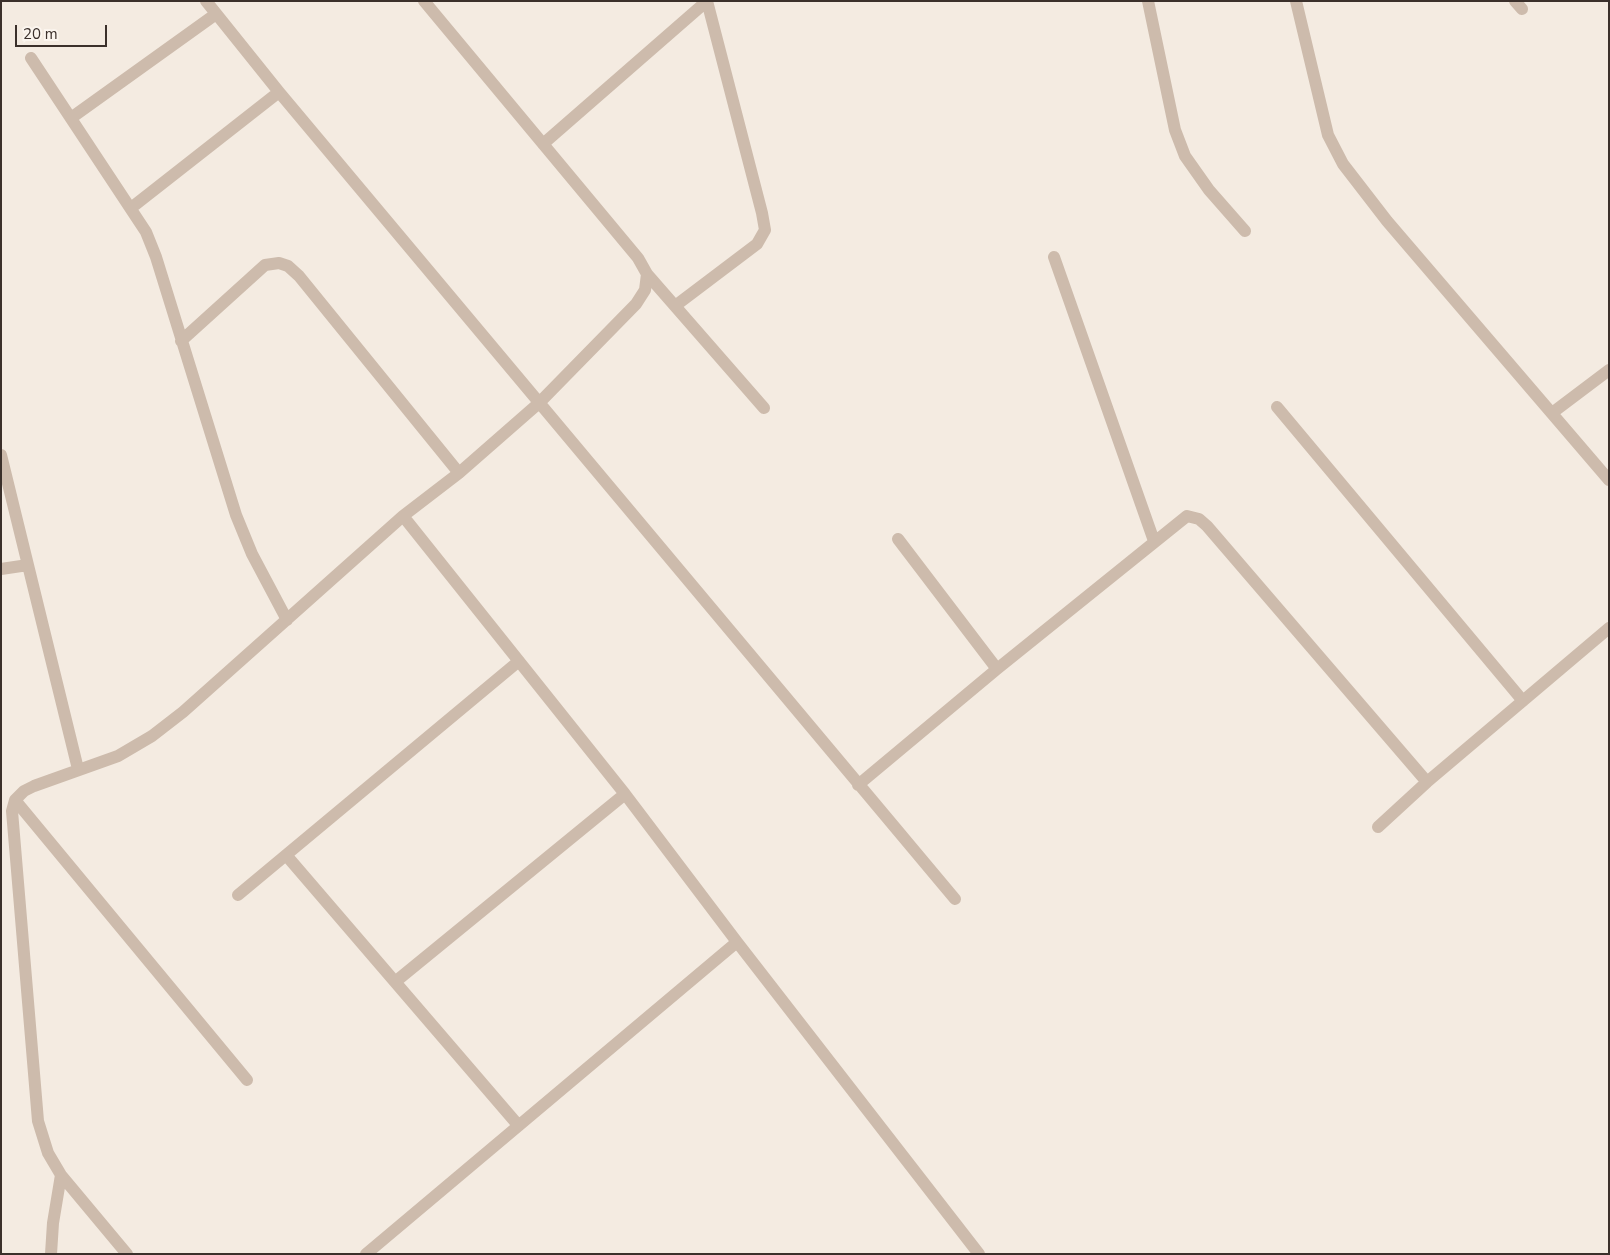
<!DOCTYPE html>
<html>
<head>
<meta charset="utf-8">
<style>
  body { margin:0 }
  #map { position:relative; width:1610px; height:1255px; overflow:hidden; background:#f4ebe1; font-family:"Nunito Sans",sans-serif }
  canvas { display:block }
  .frame { position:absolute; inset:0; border:2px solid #3b302b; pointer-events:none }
  .scale { position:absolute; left:15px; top:25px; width:92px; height:22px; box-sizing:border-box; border:2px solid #3b302b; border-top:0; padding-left:6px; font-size:15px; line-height:18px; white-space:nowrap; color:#3b302b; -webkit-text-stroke:4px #fbf5ee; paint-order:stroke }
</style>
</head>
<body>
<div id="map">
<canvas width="1610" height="1255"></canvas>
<div class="frame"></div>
<div class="scale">20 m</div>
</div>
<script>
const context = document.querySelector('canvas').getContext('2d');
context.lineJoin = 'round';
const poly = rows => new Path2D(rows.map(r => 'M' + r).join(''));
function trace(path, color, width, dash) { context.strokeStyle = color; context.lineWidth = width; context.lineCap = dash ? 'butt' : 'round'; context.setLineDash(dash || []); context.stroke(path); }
trace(poly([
  [206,1,279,92,955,899],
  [1148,1,1175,130,1185,156,1209,190,1245,231],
  [1296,1,1328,135,1343,164,1387,221,1609,480],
  [1515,1,1522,9],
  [31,58,146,232,156,257,236,515,252,554,287,620],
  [71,118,216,14],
  [543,144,707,1],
  [131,208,279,92],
  [1054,257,1154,541],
  [647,274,764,408],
  [675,306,757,244,765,230,762,213,707,1],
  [181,341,265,265,279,263,288,266,299,276,459,473],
  [1277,407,1523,701],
  [1552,413,1609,370],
  [1,455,78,769],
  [403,516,625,794,737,942,979,1254],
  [898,539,997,669],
  [1,569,28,565],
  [858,785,997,669,1187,516,1199,519,1207,526,1427,782],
  [15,800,247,1080],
  [1378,827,1427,782,1609,628],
  [286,855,518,1125],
  [238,895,519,661],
  [395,982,625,794],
  [51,1254,53,1223,61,1175],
  [127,1254,61,1175,48,1153,38,1121,12,811,15,800,24,791,34,786,118,756,152,736,183,712,403,516,459,473,539,403,636,304,645,290,647,274,638,258,424,1],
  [366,1254,737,942]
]), '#cdbbac', 12);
</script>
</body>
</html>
